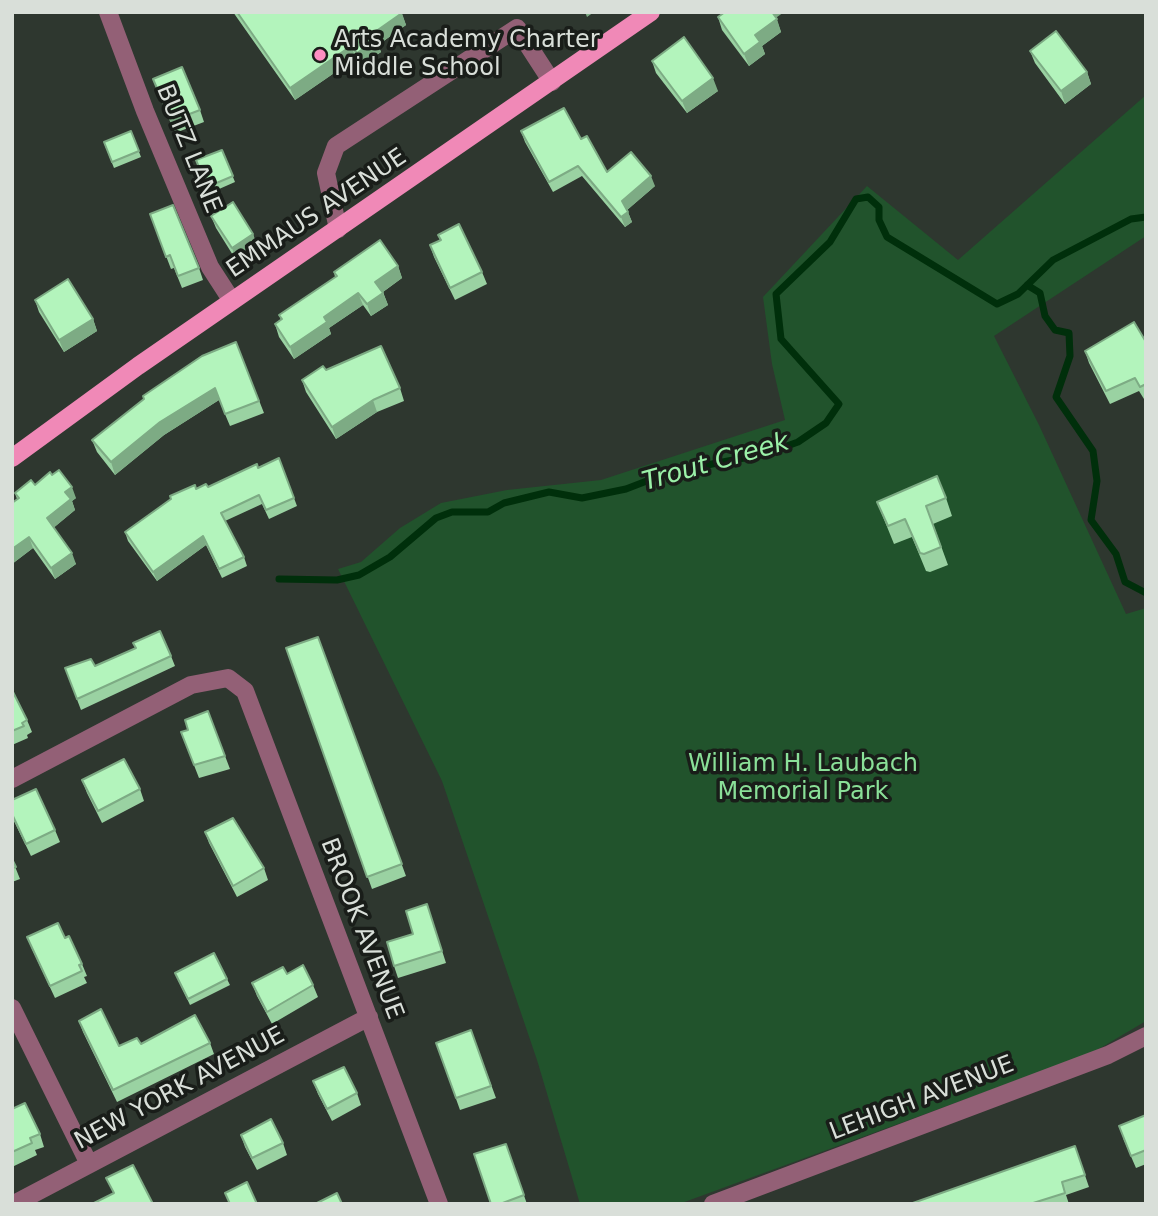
<!DOCTYPE html>
<html>
<head>
<meta charset="utf-8">
<style>
  body { margin:0 }
  #map { position:relative; width:1158px; height:1216px; overflow:hidden; background:#2e372f; font-family:"DejaVu Sans",sans-serif }
  canvas { display:block }
  .frame { position:absolute; inset:0; border:14px solid #d9dfd9; pointer-events:none }
</style>
</head>
<body>
<div id="map">
<canvas width="1158" height="1216"></canvas>
<div class="frame"></div>
</div>
<script>
const context = document.querySelector('canvas').getContext('2d');
context.lineJoin = 'round';
function fillPath(path, color) { context.fillStyle = color; context.fill(path, 'evenodd'); }
const poly = rows => new Path2D(rows.map(r => 'M' + r).join(''));
function trace(path, color, width, dash) { context.strokeStyle = color; context.lineWidth = width; context.lineCap = dash ? 'butt' : 'round'; context.setLineDash(dash || []); context.stroke(path); }
function write(font, color, halo, rows, align = 'center') {
  context.font = font + ' "DejaVu Sans",sans-serif'; context.lineWidth = 7; context.setLineDash([]); context.textBaseline = 'middle'; context.strokeStyle = halo; context.fillStyle = color; for (const [text, x, y, turn = 0] of rows) {
    context.save(); context.translate(x, y); context.rotate((+turn || 0) * Math.PI / 180); context.textAlign = isNaN(turn) ? turn : align; if (halo) context.strokeText(text, 0, 0); context.fillText(text, 0, 0); context.restore();
  }
}
fillPath(poly([
  [1146,95,1146,236,994,336,1039,425,1126,614,1146,608,1146,1021,1092,1053,679,1204,580,1204,537,1060,442,781,338,569,361,562,400,528,441,503,507,490,601,480,785,420,772,364,763,297,867,186,958,260]
]), '#21532c');
trace(poly([
  [1027,285,1040,293,1045,316,1055,330,1069,333,1070,356,1056,397,1093,451,1097,481,1091,520,1116,554,1125,582,1146,593],
  [279,579,337,580,359,575,390,557,436,518,452,512,488,512,504,503,549,492,582,498,626,489,670,472,765,454,798,442,826,423,839,404,781,339,776,294,830,242,856,199,868,197,879,207,879,220,887,237,997,304,1018,294,1053,260,1131,219,1146,217]
]), '#002f0b', 7);
trace(poly([
  [108,12,145,111,210,267,232,301],
  [338,229,326,173,336,146,517,28,552,82],
  [12,779,191,685,228,678,245,691,439,1204],
  [12,1008,89,1164],
  [14,1204,369,1017],
  [713,1204,1108,1055,1146,1036]
]), '#936076', 18);
trace(poly([
  [12,458,138,366,651,12]
]), '#f089b7', 18);
fillPath(poly([
  [233,12,401,12,406,25,378,45,381,52,361,66,356,58,295,100],
  [718,17,776,18,781,32,762,46,765,54,749,66,722,30],
  [1030,51,1087,72,1091,84,1065,104,1035,63],
  [652,61,718,91,687,113,656,73],
  [153,79,200,110,204,122,175,133],
  [131,131,141,157,114,168,104,143],
  [521,131,581,139,607,172,655,186,627,210,632,222,625,227,582,176,553,192,525,142],
  [222,150,235,182,210,193,196,160],
  [150,214,199,268,203,280,182,288,174,268,171,269],
  [211,216,253,234,257,246,236,260,216,228],
  [438,235,482,272,487,284,455,300,434,257,430,245,440,240],
  [398,266,402,278,383,292,388,305,371,316,363,305,329,328,331,334,294,359,279,337,275,324,281,320,279,315,335,277,334,272],
  [35,300,93,319,97,331,64,352,39,312],
  [236,342,264,413,230,426,219,400,164,435,115,475,97,452,92,440],
  [1146,342,1146,398,1144,399,1139,391,1110,404,1089,363,1085,351],
  [326,370,400,388,404,401,377,412,336,439,306,392,302,380],
  [279,458,297,506,269,519,262,504,225,521,244,557,247,566,222,578,206,545,157,581,128,541,125,532,196,489,208,487,258,468],
  [35,485,76,498,72,501,75,510,53,528,76,564,55,579,33,548,12,564,12,503,17,499,15,493],
  [946,498,952,516,933,524,948,565,930,572,926,571,912,537,894,544,877,502],
  [318,637,406,876,372,889,286,648],
  [171,656,175,666,81,710,65,668,95,666],
  [12,693,27,720,32,732,27,735,28,738,12,745],
  [208,711,230,769,199,778,181,732,188,730],
  [82,780,140,789,144,801,102,823,87,793],
  [12,800,55,830,60,842,31,856,12,817],
  [205,832,264,868,268,880,237,897,209,843],
  [12,859,20,879,12,882],
  [427,904,446,963,398,978,394,966,413,934],
  [27,937,65,938,82,964,87,976,84,977,87,983,55,998,32,949],
  [175,973,227,979,230,985,190,1005],
  [287,974,313,985,318,997,272,1024,257,996,252,983],
  [79,1021,119,1046,141,1044,210,1043,214,1054,117,1102,83,1032],
  [471,1030,496,1098,460,1110,436,1043],
  [313,1081,357,1093,361,1105,332,1121,318,1094],
  [12,1109,40,1134,44,1147,35,1150,37,1155,12,1167],
  [1146,1115,1146,1164,1136,1168,1123,1138],
  [241,1135,283,1143,287,1155,257,1170,245,1147],
  [506,1144,527,1204,491,1204],
  [1075,1146,1089,1187,1066,1195,1069,1204,910,1204]
]), '#9ad2a2');
fillPath(poly([
  [585,12,594,12,587,17],
  [770,12,784,12,773,20],
  [402,13,406,25,378,45,381,52,361,66,357,53,372,34],
  [777,19,781,32,762,46,765,54,749,66,744,54,755,35],
  [351,46,356,58,295,100,290,88],
  [1087,72,1091,84,1065,104,1061,91],
  [713,78,718,91,687,113,682,101],
  [651,176,655,186,626,211,622,201],
  [628,212,632,222,625,227,621,217],
  [253,234,257,246,236,260,232,248],
  [398,266,402,278,380,294,375,282],
  [358,293,363,305,329,328,331,334,294,359,290,347,324,317],
  [383,293,388,305,371,316,367,304],
  [93,319,97,331,64,352,59,340],
  [215,388,219,400,164,435,115,475,111,462,160,422],
  [373,400,377,412,336,439,332,427],
  [72,487,76,498,72,501,75,510,51,530,47,518,65,492],
  [203,536,206,545,157,581,153,572],
  [29,537,33,548,12,564,12,549],
  [72,553,76,564,55,579,51,568]
]), '#7dab84');
const building = poly([
  [237,12,401,12,402,13,372,34,376,40,357,53,351,46,290,88,237,12],
  [725,12,772,12,777,19,755,35,760,42,744,54,718,17,725,12],
  [1056,31,1087,72,1061,91,1030,51,1056,31],
  [684,37,713,78,682,101,652,61,684,37],
  [182,67,200,110,171,121,153,79,182,67],
  [564,108,581,139,587,136,607,172,631,152,651,176,622,201,628,212,621,217,578,166,549,182,521,131,564,108],
  [131,131,139,151,112,162,104,142,131,131],
  [222,150,233,176,207,187,196,160,222,150],
  [233,202,253,234,232,248,211,216,233,202],
  [173,205,199,268,178,276,170,255,166,257,150,214,173,205],
  [459,224,482,272,450,288,430,245,441,240,438,235,459,224],
  [380,240,398,266,375,282,383,293,367,304,358,293,324,317,327,322,290,347,275,324,282,319,279,315,337,276,334,272,380,240],
  [68,279,93,319,59,340,35,300,68,279],
  [1134,322,1146,342,1146,384,1140,387,1135,378,1106,391,1085,351,1134,322],
  [236,342,259,401,225,414,215,388,160,422,111,462,92,440,144,399,143,396,202,356,236,342],
  [381,346,400,388,373,400,332,427,302,380,323,366,326,370,381,346],
  [279,458,294,498,266,510,259,495,221,513,244,557,219,569,203,536,153,572,125,532,171,499,170,496,195,485,196,489,206,484,208,487,257,464,258,468,279,458],
  [59,470,72,487,65,492,71,499,47,518,72,553,51,568,29,537,12,549,12,503,19,498,15,493,31,480,35,485,50,472,52,475,59,470],
  [937,476,946,498,926,506,941,547,924,554,920,553,905,519,888,526,877,502,937,476],
  [160,631,171,656,77,699,65,668,91,659,95,666,136,648,133,643,160,631],
  [318,637,402,864,367,877,286,648,318,637],
  [13,692,27,720,22,723,24,726,12,731,12,693,13,692],
  [208,711,225,756,194,765,181,732,188,730,185,720,208,711],
  [124,759,140,789,98,811,82,780,124,759],
  [36,789,55,830,26,844,12,814,12,800,36,789],
  [233,818,264,868,233,886,205,832,233,818],
  [12,859,16,867,12,868,12,859],
  [427,904,442,951,394,966,387,942,413,934,406,911,427,904],
  [58,923,65,938,69,936,82,964,79,965,82,971,50,986,27,937,58,923],
  [214,953,227,979,188,999,175,973,214,953],
  [303,965,313,985,267,1012,252,983,283,967,287,974,303,965],
  [101,1009,119,1046,137,1038,141,1044,195,1015,210,1043,113,1090,79,1021,101,1009],
  [471,1030,491,1086,456,1098,436,1043,471,1030],
  [344,1067,357,1093,327,1109,313,1081,344,1067],
  [25,1103,40,1134,30,1138,32,1143,12,1152,12,1109,25,1103],
  [1146,1115,1146,1150,1131,1156,1119,1126,1146,1115],
  [271,1119,283,1143,252,1158,241,1135,271,1119],
  [506,1144,524,1195,500,1204,491,1204,474,1154,506,1144],
  [1075,1146,1085,1175,1062,1182,1065,1193,1030,1204,910,1204,1075,1146],
  [133,1165,153,1204,92,1204,114,1193,106,1178,133,1165],
  [247,1182,257,1204,230,1204,225,1193,247,1182],
  [337,1193,342,1204,315,1204,337,1193]
]);
fillPath(building, '#b3f4bc');
trace(building, '#7dab84', 2);
for (const [x, y, r, color] of [
  [320,55,7,"#fd8fc1"]
]) { const dot = new Path2D(); dot.arc(x, y, r, 0, 2 * Math.PI); context.fillStyle = color; context.fill(dot); trace(dot, '#191d19', 2.5); }
write('24px', '#d9dfd9', '#191d19', [
  ["Arts Academy Charter",334,41],
  ["Middle School",334,69]
], 'left');
write('24px', '#d9dfd9', '#191d19', [
  ["BUTZ LANE",188,149,68],
  ["EMMAUS AVENUE",317,214,-34],
  ["BROOK AVENUE",361,929,69],
  ["NEW YORK AVENUE",180,1089,-28],
  ["LEHIGH AVENUE",922,1099,-21]
]);
write('24px', '#8ae098', '#191d19', [
  ["William H. Laubach",803,765],
  ["Memorial Park",803,793]
]);
write('italic 26px', '#9bf1a8', '#191d19', [
  ["Trout Creek",716,463,-16]
]);
</script>
</body>
</html>
